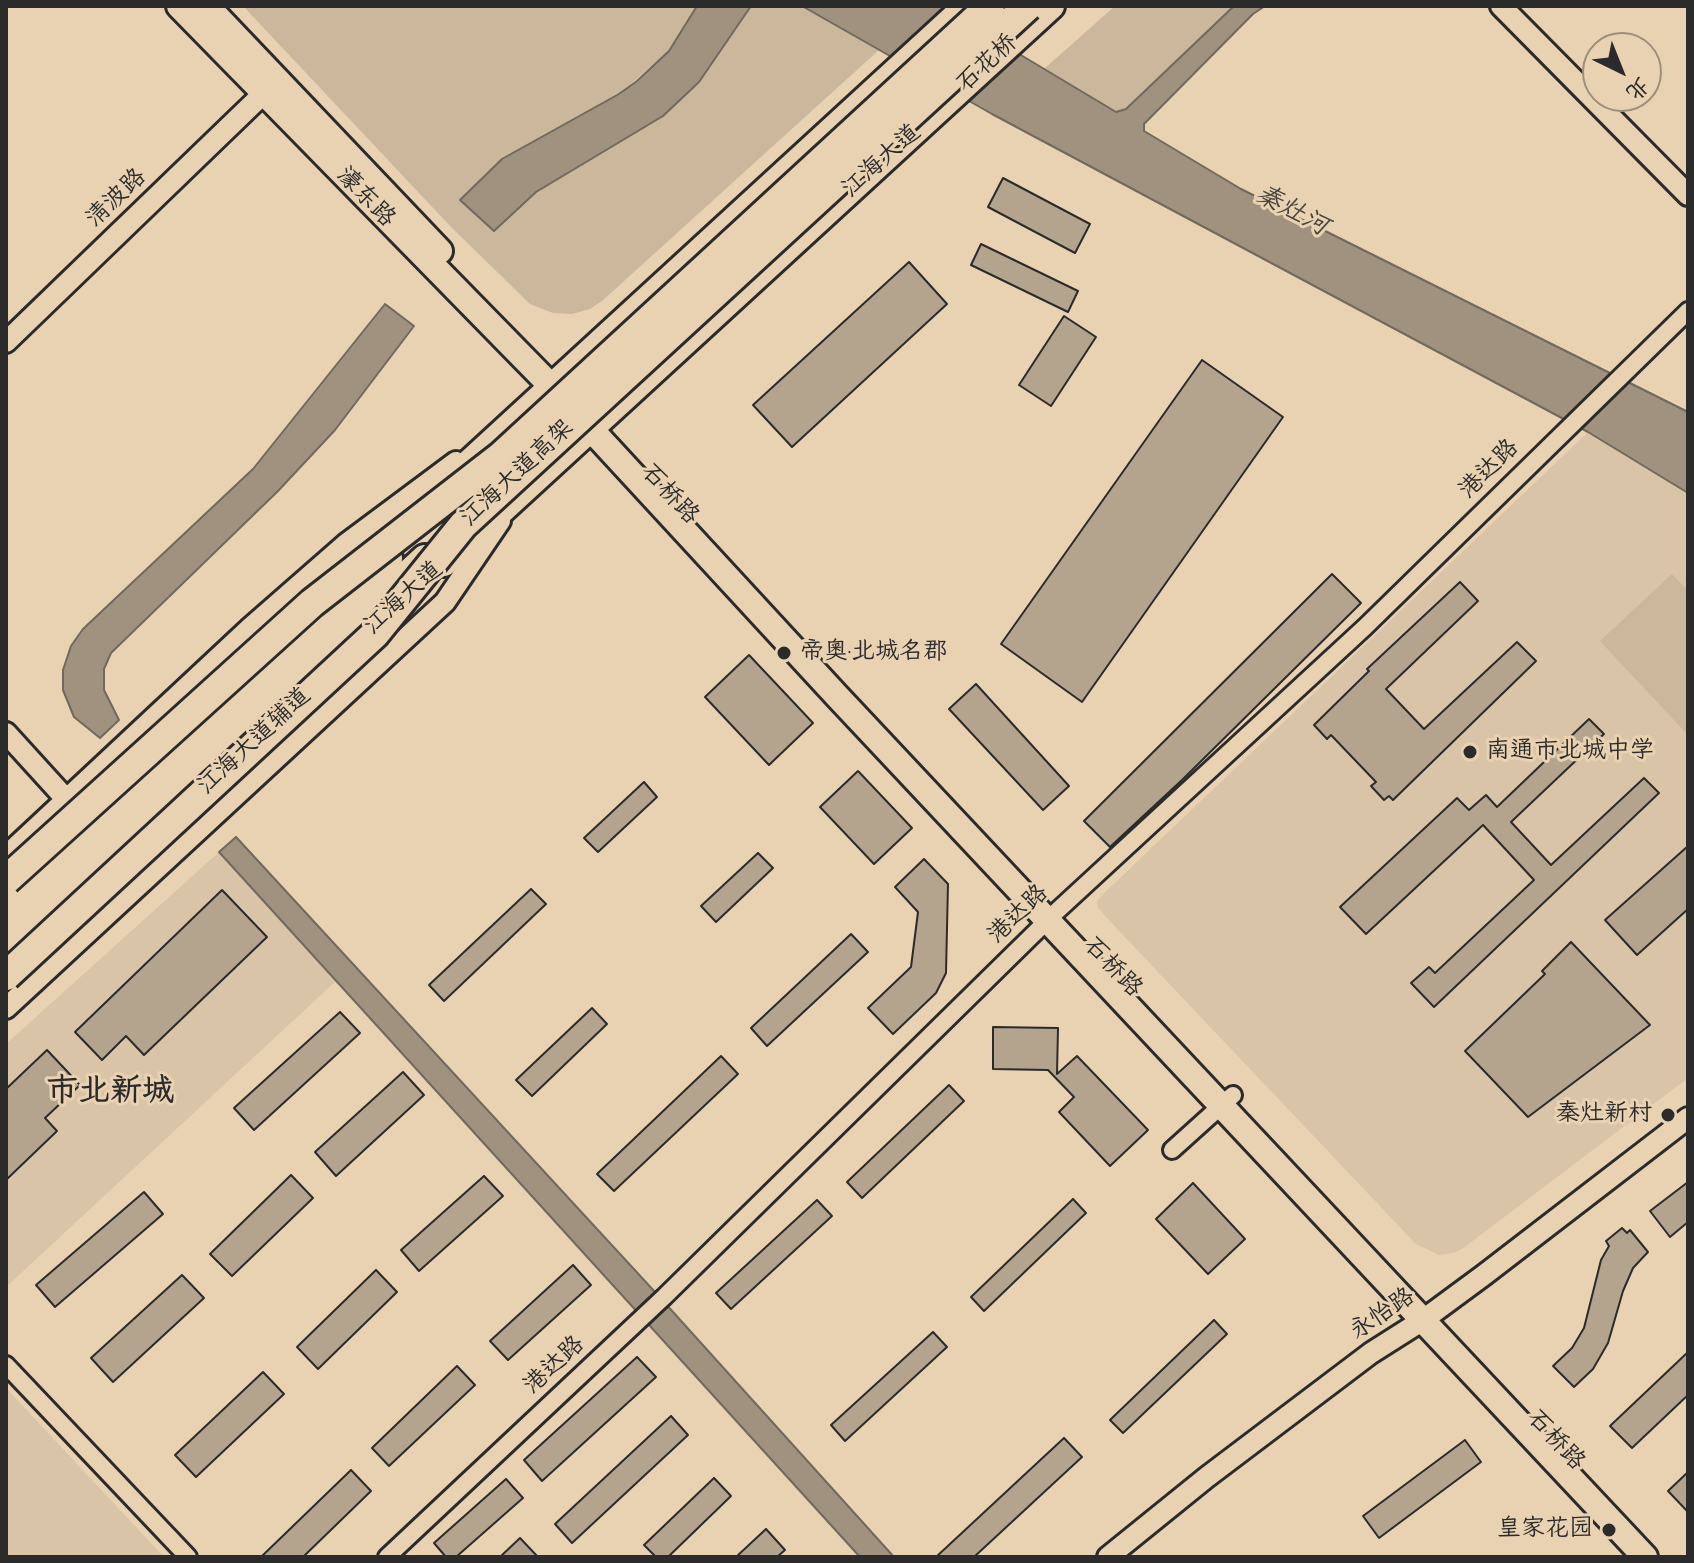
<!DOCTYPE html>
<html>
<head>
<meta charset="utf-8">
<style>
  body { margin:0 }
  #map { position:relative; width:1694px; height:1563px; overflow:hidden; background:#e9d2b2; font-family:"Architects Daughter","LXGW WenKai TC",sans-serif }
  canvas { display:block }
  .frame { position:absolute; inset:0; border:8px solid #2b2b2b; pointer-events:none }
  .north { position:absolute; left:1582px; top:32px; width:80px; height:80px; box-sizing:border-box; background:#e9d2b2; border:2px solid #9d8f7c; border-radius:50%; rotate:137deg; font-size:22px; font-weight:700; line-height:32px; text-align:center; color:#2b2b2b }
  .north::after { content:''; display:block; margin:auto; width:28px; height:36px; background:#2b2b2b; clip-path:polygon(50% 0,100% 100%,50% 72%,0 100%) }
</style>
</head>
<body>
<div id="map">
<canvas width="1694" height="1563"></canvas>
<div class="frame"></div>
<div class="north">北</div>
</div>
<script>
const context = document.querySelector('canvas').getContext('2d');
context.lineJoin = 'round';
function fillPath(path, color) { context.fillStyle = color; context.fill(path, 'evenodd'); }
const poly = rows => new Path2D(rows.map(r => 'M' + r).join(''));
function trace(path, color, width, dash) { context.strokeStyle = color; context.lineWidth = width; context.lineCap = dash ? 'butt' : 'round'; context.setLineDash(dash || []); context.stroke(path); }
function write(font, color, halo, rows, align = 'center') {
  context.font = font + ' "Architects Daughter","LXGW WenKai TC",sans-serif'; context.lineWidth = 6; context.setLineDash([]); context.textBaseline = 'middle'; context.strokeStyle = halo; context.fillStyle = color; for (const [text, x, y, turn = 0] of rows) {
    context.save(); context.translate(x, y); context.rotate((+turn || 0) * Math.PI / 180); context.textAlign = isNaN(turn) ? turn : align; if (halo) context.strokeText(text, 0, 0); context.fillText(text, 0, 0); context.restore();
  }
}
fillPath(poly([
  [1588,432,1688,493,1688,1078,1462,1249,1453,1253,1439,1255,1416,1244,1121,933,1098,908,1097,903,1098,899],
  [219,852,337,980,6,1287,6,1044],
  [6,1388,164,1557,6,1557]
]), '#d9c4a7');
fillPath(poly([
  [243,6,697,6,669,51,619,94,494,231,536,192,663,116,699,82,751,6,802,6,879,50,602,301,590,309,572,314,553,313,530,304,452,228],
  [1115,6,1234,6,1126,109,1116,112,1044,69],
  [1672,574,1688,591,1688,735,1600,641]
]), '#cab79c');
const water = poly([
  [697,6,751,6,699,82,663,116,536,192,494,231,460,200,502,159,619,94,637,81,669,51,697,6],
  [802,6,939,6,1116,112,1126,109,1234,6,1265,6,1253,14,1144,124,1144,131,1241,189,1688,412,1688,493,1588,432,992,114,802,6],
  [385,304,414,326,335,430,278,491,111,653,104,669,104,690,119,720,100,738,74,717,63,690,63,670,71,646,83,629,253,469,385,304],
  [236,837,655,1292,894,1557,860,1557,219,852,236,837]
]);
fillPath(water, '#a0927f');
trace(water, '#71695d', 2);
const building = poly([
  [1003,178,1090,224,1075,253,988,207,1003,178],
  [981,244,1078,291,1068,312,971,265,981,244],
  [909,262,947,304,792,447,753,405,909,262],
  [1064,316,1096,337,1051,406,1019,385,1064,316],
  [1202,360,1283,417,1082,702,1001,644,1202,360],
  [1332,574,1361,603,1182,780,1110,847,1084,821,1332,574],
  [1460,582,1478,601,1386,689,1424,729,1517,642,1536,661,1393,800,1389,796,1384,800,1371,786,1376,782,1331,735,1327,739,1314,725,1369,671,1367,669,1460,582],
  [749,655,813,723,769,765,705,697,749,655],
  [976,684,1069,786,1043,810,949,709,976,684],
  [1589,719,1604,734,1511,822,1551,865,1644,778,1659,793,1434,1007,1411,983,1429,967,1435,973,1534,880,1483,825,1366,934,1340,907,1457,798,1469,810,1486,795,1497,807,1589,719],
  [858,771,912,828,874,864,820,807,858,771],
  [644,782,657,797,598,852,584,838,644,782],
  [1688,846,1688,909,1637,955,1605,920,1688,846],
  [758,853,773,868,716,922,701,906,758,853],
  [924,859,948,884,946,973,936,993,893,1034,868,1008,911,967,918,912,895,887,924,859],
  [531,889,546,904,444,1001,429,985,531,889],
  [222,890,267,937,144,1055,126,1036,102,1060,75,1032,222,890],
  [851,934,868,952,767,1046,751,1028,851,934],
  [1571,942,1650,1025,1528,1117,1465,1051,1545,974,1542,971,1571,942],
  [592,1008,607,1024,532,1096,516,1080,592,1008],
  [340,1012,360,1033,254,1130,234,1108,340,1012],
  [993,1027,1058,1028,1057,1074,1077,1056,1148,1130,1110,1166,1059,1112,1074,1097,1048,1070,993,1069,993,1027],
  [47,1050,80,1085,45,1118,57,1131,6,1180,6,1089,47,1050],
  [721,1056,738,1074,614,1191,597,1174,721,1056],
  [403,1072,424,1095,336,1176,315,1152,403,1072],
  [949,1085,964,1101,862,1198,847,1182,949,1085],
  [291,1175,313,1198,232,1276,210,1254,291,1175],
  [484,1176,503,1196,419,1271,401,1250,484,1176],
  [1688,1182,1688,1222,1670,1237,1650,1211,1688,1182],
  [1193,1183,1245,1239,1208,1274,1156,1219,1193,1183],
  [144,1192,163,1214,55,1307,36,1285,144,1192],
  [1073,1199,1086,1213,984,1311,971,1297,1073,1199],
  [817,1200,832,1216,731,1309,716,1293,817,1200],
  [1622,1228,1627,1233,1630,1230,1648,1252,1633,1268,1623,1291,1608,1343,1593,1369,1574,1387,1553,1366,1572,1348,1584,1328,1601,1260,1609,1246,1606,1241,1622,1228],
  [573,1265,591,1285,508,1360,490,1341,573,1265],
  [376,1270,397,1292,318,1369,297,1347,376,1270],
  [182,1275,204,1298,113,1382,91,1358,182,1275],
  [1214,1320,1227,1334,1123,1433,1110,1420,1214,1320],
  [933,1332,947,1347,845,1441,831,1425,933,1332],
  [1688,1352,1688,1395,1632,1448,1610,1426,1688,1352],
  [637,1357,656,1377,542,1481,524,1460,637,1357],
  [457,1366,475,1385,389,1466,372,1448,457,1366],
  [263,1372,284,1394,196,1477,175,1455,263,1372],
  [671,1416,688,1435,572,1543,555,1524,671,1416],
  [1064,1438,1082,1457,974,1557,936,1557,1064,1438],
  [1465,1440,1481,1462,1379,1538,1363,1516,1465,1440],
  [351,1470,371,1491,303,1557,261,1557,351,1470],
  [1688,1472,1688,1512,1668,1491,1688,1472],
  [714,1478,731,1496,668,1557,656,1557,644,1545,714,1478],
  [506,1479,523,1498,456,1557,446,1557,434,1543,506,1479],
  [766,1529,785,1550,777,1557,736,1557,766,1529],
  [520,1538,538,1557,500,1557,520,1538]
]);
fillPath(building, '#b4a48d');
trace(building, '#2b2b2b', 2);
const minor = poly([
  [1172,1150,1233,1095],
  [6,1365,188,1557],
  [387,1557,664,1297,1057,911,1365,627,1688,311]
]);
const tertiary = poly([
  [1501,6,1688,195],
  [6,342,263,94],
  [6,733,66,799],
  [6,856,250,628,346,544,456,462],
  [6,1008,445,602,500,521],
  [1108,1557,1207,1477,1371,1353,1423,1320,1484,1275,1688,1118]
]);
const secondary = poly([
  [179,6,552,387,837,696,1645,1557],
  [207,6,440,251]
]);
const primary = poly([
  [445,485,967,6],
  [444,563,1051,6]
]);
const trunk = poly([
  [6,907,388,558],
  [6,942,425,559]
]);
trace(minor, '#2b2b2b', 22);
trace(tertiary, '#2b2b2b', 26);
trace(secondary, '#2b2b2b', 30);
trace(primary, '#2b2b2b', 32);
trace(trunk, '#2b2b2b', 34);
trace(minor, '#e9d2b2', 16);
trace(tertiary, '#e9d2b2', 20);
trace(secondary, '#e9d2b2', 24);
trace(primary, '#e9d2b2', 26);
trace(trunk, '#e9d2b2', 28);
const trunkBridge = poly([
  [6,880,312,603,501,456,990,6],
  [6,976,375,634,463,525,1028,6]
]);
trace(trunkBridge, '#2b2b2b', 34, []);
trace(trunkBridge, '#e9d2b2', 28);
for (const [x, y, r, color] of [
  [784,653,8,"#2b2b2b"],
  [1470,752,8,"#2b2b2b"],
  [1668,1115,8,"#2b2b2b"],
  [1609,1530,8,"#2b2b2b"]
]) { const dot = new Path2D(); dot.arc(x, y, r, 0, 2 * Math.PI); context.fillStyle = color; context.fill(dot); trace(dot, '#e9d2b2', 3); }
write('24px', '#2b2b2b', '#e9d2b2', [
  ["石花桥",988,64,-43],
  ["江海大道",882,162,-42],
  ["濠东路",365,198,46],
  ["清波路",117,199,-44],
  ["港达路",1490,470,-45],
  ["江海大道高架",518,474,-43],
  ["石桥路",669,495,47],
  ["江海大道",404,599,-42],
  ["江海大道辅道",255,742,-43],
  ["港达路",1019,915,-44],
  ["石桥路",1112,968,46],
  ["永怡路",1383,1315,-34],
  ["港达路",555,1366,-43],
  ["石桥路",1555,1441,47]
]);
write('24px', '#2b2b2b', '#e9d2b2', [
  ["帝奥·北城名郡",800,653],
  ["南通市北城中学",1486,752],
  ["秦灶新村",1652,1115,"right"],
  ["皇家花园",1593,1530,"right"]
], 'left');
write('italic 26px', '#484540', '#e9d2b2', [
  ["秦灶河",1291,212,28]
]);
write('bold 32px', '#2b2b2b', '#e9d2b2', [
  ["市北新城",110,1093]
]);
</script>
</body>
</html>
